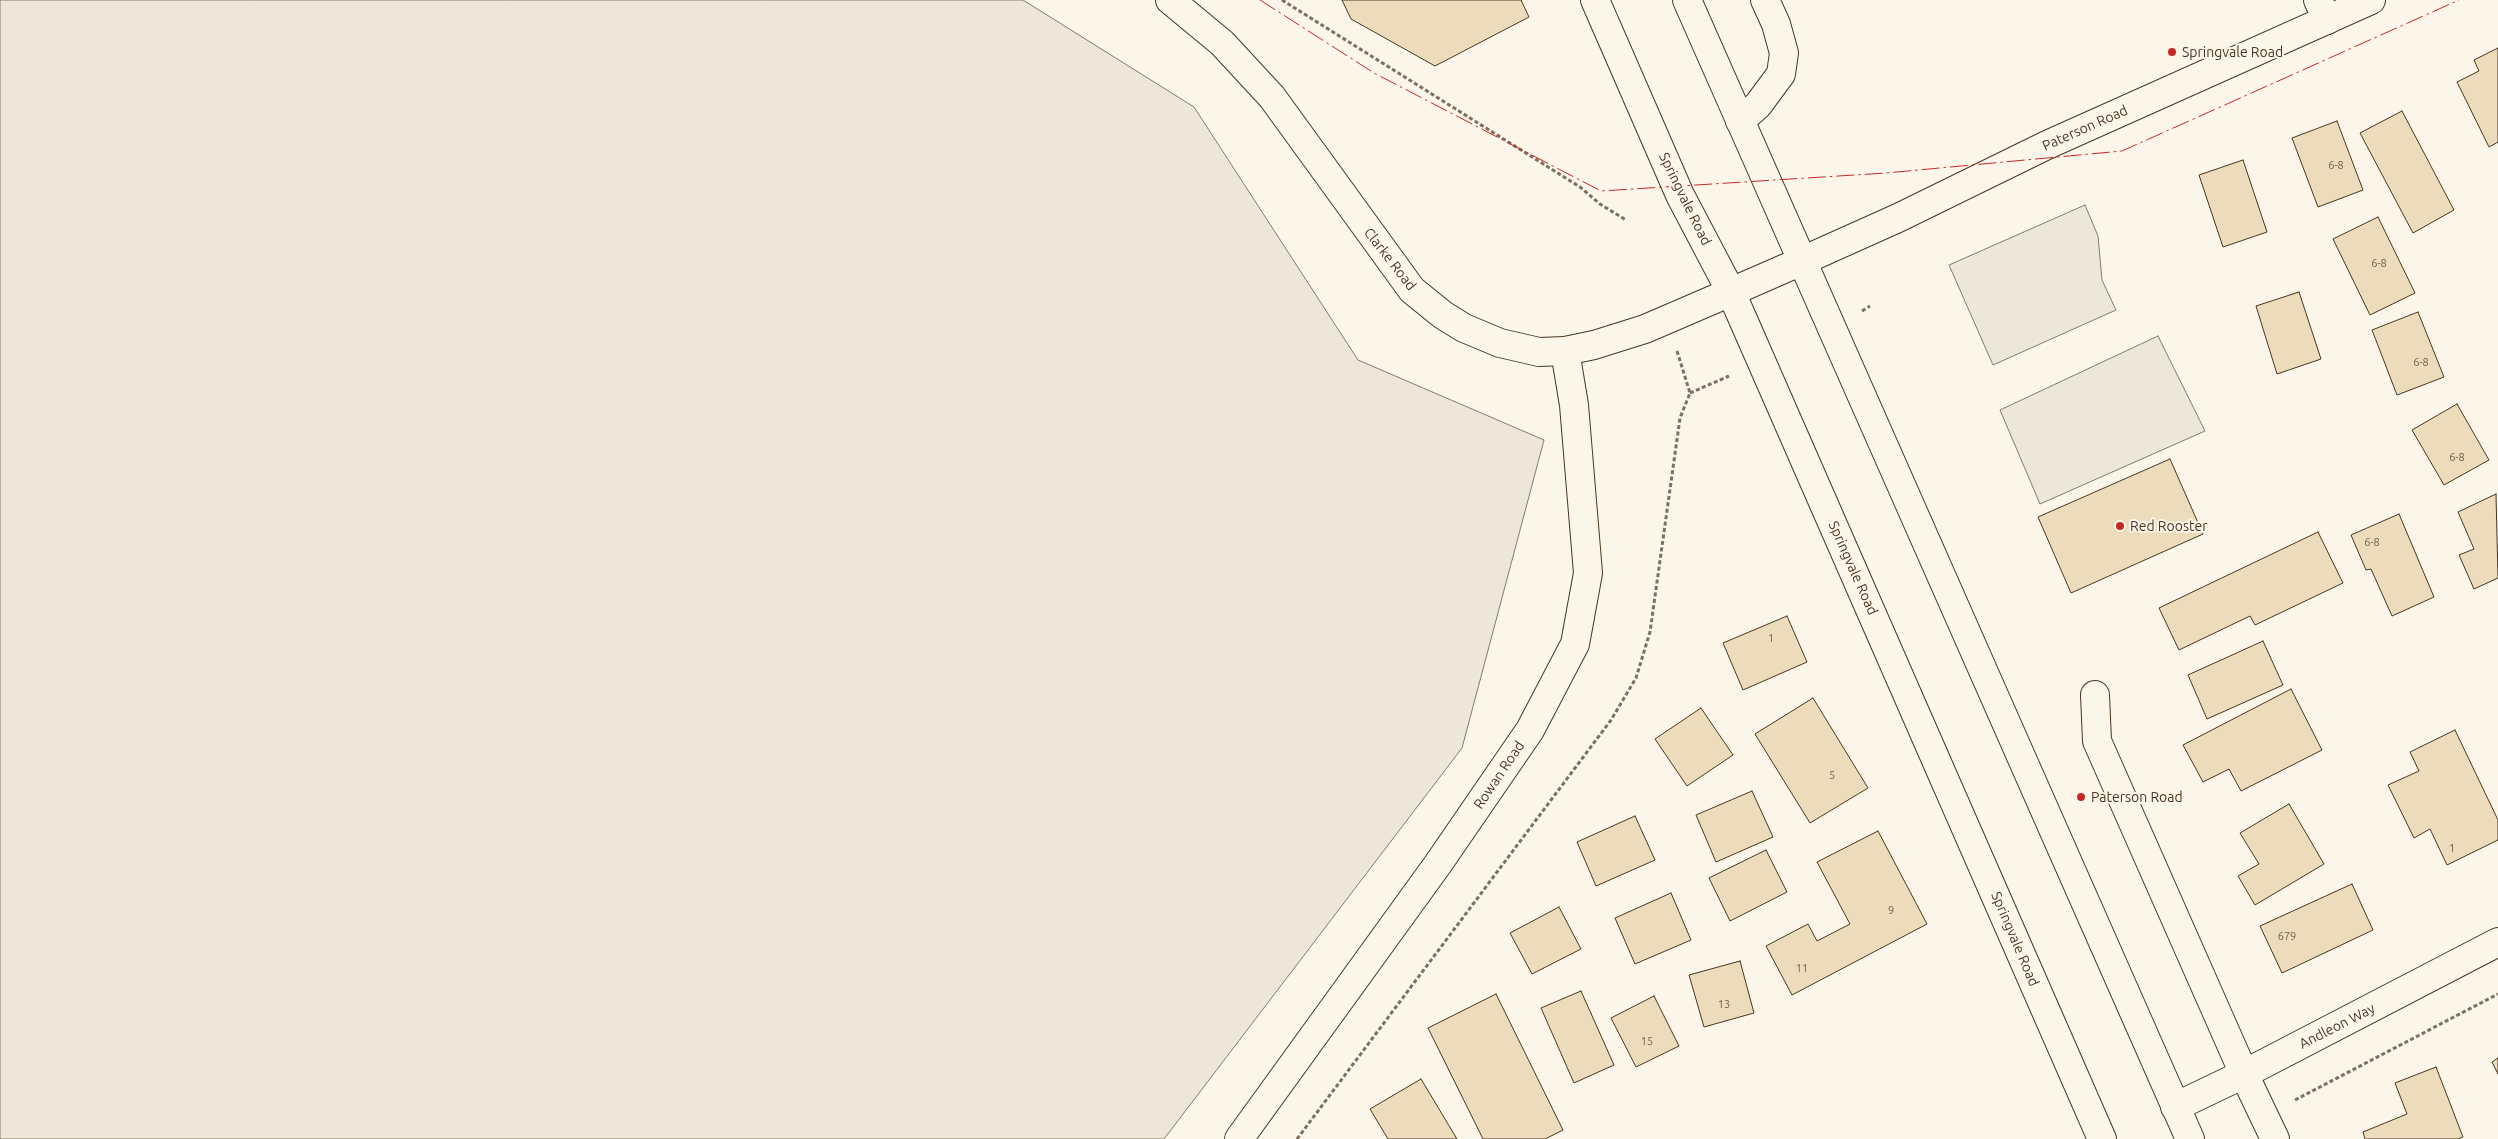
<!DOCTYPE html>
<html>
<head>
<meta charset="utf-8">
<style>
  body { margin:0 }
  canvas { display:block; background:#fbf6e9 }
</style>
</head>
<body>
<canvas width="2498" height="1139"></canvas>
<script>
const context = document.querySelector('canvas').getContext('2d');
context.lineJoin = 'round';
function fillPath(path, color) { context.fillStyle = color; context.fill(path, 'evenodd'); }
const poly = rows => new Path2D(rows.map(r => 'M' + r).join(''));
function trace(path, color, width, dash) { context.strokeStyle = color; context.lineWidth = width; context.lineCap = dash ? 'butt' : 'round'; context.setLineDash(dash || []); context.stroke(path); }
function write(font, color, halo, rows, align = 'center') {
  context.font = font + ' Ubuntu,sans-serif'; context.lineWidth = 4; context.setLineDash([]); context.textBaseline = 'middle'; context.strokeStyle = halo; context.fillStyle = color; for (const [text, x, y, turn = 0] of rows) {
    context.save(); context.translate(x, y); context.rotate((+turn || 0) * Math.PI / 180); context.textAlign = isNaN(turn) ? turn : align; if (halo) context.strokeText(text, 0, 0); context.fillText(text, 0, 0); context.restore();
  }
}
const green = poly([
  [0,0,1023,0,1194,107,1358,360,1544,440,1462,748,1164,1139,0,1139,0,0]
]);
fillPath(green, '#ede6d9');
trace(green, '#887966', 1);
const parking = poly([
  [2085,205,2098,236,2102,280,2116,310,1993,365,1949,265,2085,205],
  [2158,336,2205,431,2040,504,2000,410,2158,336]
]);
fillPath(parking, '#ede7d9');
trace(parking, '#887966', 1);
const building = poly([
  [1342,0,1521,0,1529,17,1435,66,1351,19,1342,0],
  [2498,48,2498,142,2489,147,2457,82,2479,71,2474,60,2498,48],
  [2402,111,2454,210,2413,233,2360,133,2402,111],
  [2337,121,2363,190,2318,207,2292,138,2337,121],
  [2243,160,2267,232,2223,247,2199,175,2243,160],
  [2378,217,2415,293,2370,315,2333,239,2378,217],
  [2299,292,2321,359,2277,374,2256,306,2299,292],
  [2418,312,2444,377,2397,395,2372,330,2418,312],
  [2457,404,2489,460,2444,485,2412,430,2457,404],
  [2170,459,2203,534,2071,593,2038,517,2170,459],
  [2496,494,2498,578,2474,589,2459,555,2474,549,2458,512,2496,494],
  [2399,514,2434,597,2392,616,2371,569,2366,570,2351,535,2399,514],
  [2318,532,2343,583,2255,625,2250,616,2179,650,2159,608,2318,532],
  [1787,616,1807,662,1743,690,1723,643,1787,616],
  [2263,641,2283,685,2207,719,2188,675,2263,641],
  [2291,689,2322,750,2241,791,2229,769,2203,782,2183,745,2291,689],
  [1813,698,1868,788,1810,823,1755,734,1813,698],
  [1701,708,1733,755,1687,786,1655,739,1701,708],
  [2455,730,2498,820,2498,840,2447,865,2430,829,2414,838,2388,785,2419,771,2410,752,2455,730],
  [1752,791,1773,837,1716,862,1696,815,1752,791],
  [2289,804,2324,864,2255,905,2238,876,2259,864,2240,833,2289,804],
  [1635,816,1655,860,1596,886,1577,842,1635,816],
  [1878,831,1927,924,1792,995,1766,946,1808,924,1817,941,1850,924,1817,862,1878,831],
  [1766,850,1787,892,1730,921,1709,878,1766,850],
  [2352,884,2373,930,2282,973,2260,926,2352,884],
  [1671,893,1691,940,1635,964,1615,918,1671,893],
  [1559,907,1581,949,1532,974,1510,933,1559,907],
  [1740,961,1754,1013,1704,1027,1689,975,1740,961],
  [1581,991,1614,1065,1574,1083,1541,1008,1581,991],
  [1496,994,1563,1130,1545,1139,1483,1139,1428,1028,1496,994],
  [1654,996,1679,1046,1636,1067,1611,1018,1654,996],
  [2498,1058,2498,1074,2492,1062,2498,1058],
  [2436,1067,2463,1137,2458,1139,2365,1139,2363,1132,2407,1114,2395,1083,2436,1067],
  [1421,1079,1457,1139,1388,1139,1370,1109,1421,1079]
]);
fillPath(building, '#ecdcbc');
trace(building, '#4a3520', 1);
const street = poly([
  [2318,0,2327,20],
  [1740,121,1758,105,1781,74,1784,53,1776,24,1765,0],
  [2095,695,2097,741,2244,1074,2275,1139],
  [2175,1107,2244,1074,2498,942],
  [1239,1139,1438,864,1530,730,1575,644,1588,573,1574,405,1565,351]
]);
const secondary = poly([
  [1170,0,1222,43,1272,97,1412,290,1443,315,1464,328,1500,343,1539,352,1565,351,1594,345,1645,329,1731,292],
  [1802,261,1898,218,2047,145,2371,0]
]);
const highway = poly([
  [1595,0,1680,195,1731,292,2102,1139],
  [1687,0,2190,1139],
  [1731,292,1802,261]
]);
trace(street, '#4a3520', 30);
trace(secondary, '#4a3520', 30);
trace(highway, '#4a3520', 30);
trace(poly([
  [1282,0,1580,187,1600,204,1626,220],
  [1862,311,1870,306],
  [1690,393,1729,376],
  [2295,1100,2498,994],
  [1297,1139,1611,720,1636,678,1650,632,1680,418,1690,393,1677,351]
]), '#7f6f5c', 3, [4, 2.5]);
trace(street, '#fbf6e9', 28);
trace(secondary, '#fbf6e9', 28);
trace(highway, '#fbf6e9', 28);
trace(poly([
  [1260,0,1374,73,1601,191,1886,173,2122,151,2459,0]
]), '#c62828', 1, [18, 4, 2.5, 4]);
for (const [x, y, r, color] of [
  [2172,52,5,"#c62828"],
  [2120,526,5,"#c62828"],
  [2081,797,5,"#c62828"]
]) { const dot = new Path2D(); dot.arc(x, y, r, 0, 2 * Math.PI); context.fillStyle = color; context.fill(dot); trace(dot, '#fbf6e9', 2); }
write('11px', '#725f47', null, [
  ["6-8",2336,165],
  ["6-8",2379,263],
  ["6-8",2421,362],
  ["6-8",2457,457],
  ["6-8",2372,542],
  ["1",1771,638],
  ["5",1832,775],
  ["1",2452,848],
  ["9",1891,910],
  ["679",2287,936],
  ["11",1802,968],
  ["13",1724,1004],
  ["15",1647,1041]
]);
write('14px', '#4a3520', '#fbf6e9', [
  ["Springvale Road",2182,52],
  ["Red Rooster",2130,526],
  ["Paterson Road",2091,797]
], 'left');
write('14px', '#4a3520', '#fbf6e9', [
  ["Paterson Road",2085,128,-24],
  ["Springvale Road",1685,199,64],
  ["Clarke Road",1390,259,52],
  ["Springvale Road",1853,568,66],
  ["Rowan Road",1499,775,-56],
  ["Springvale Road",2015,939,67],
  ["Andleon Way",2337,1026,-27]
]);
</script>
</body>
</html>
